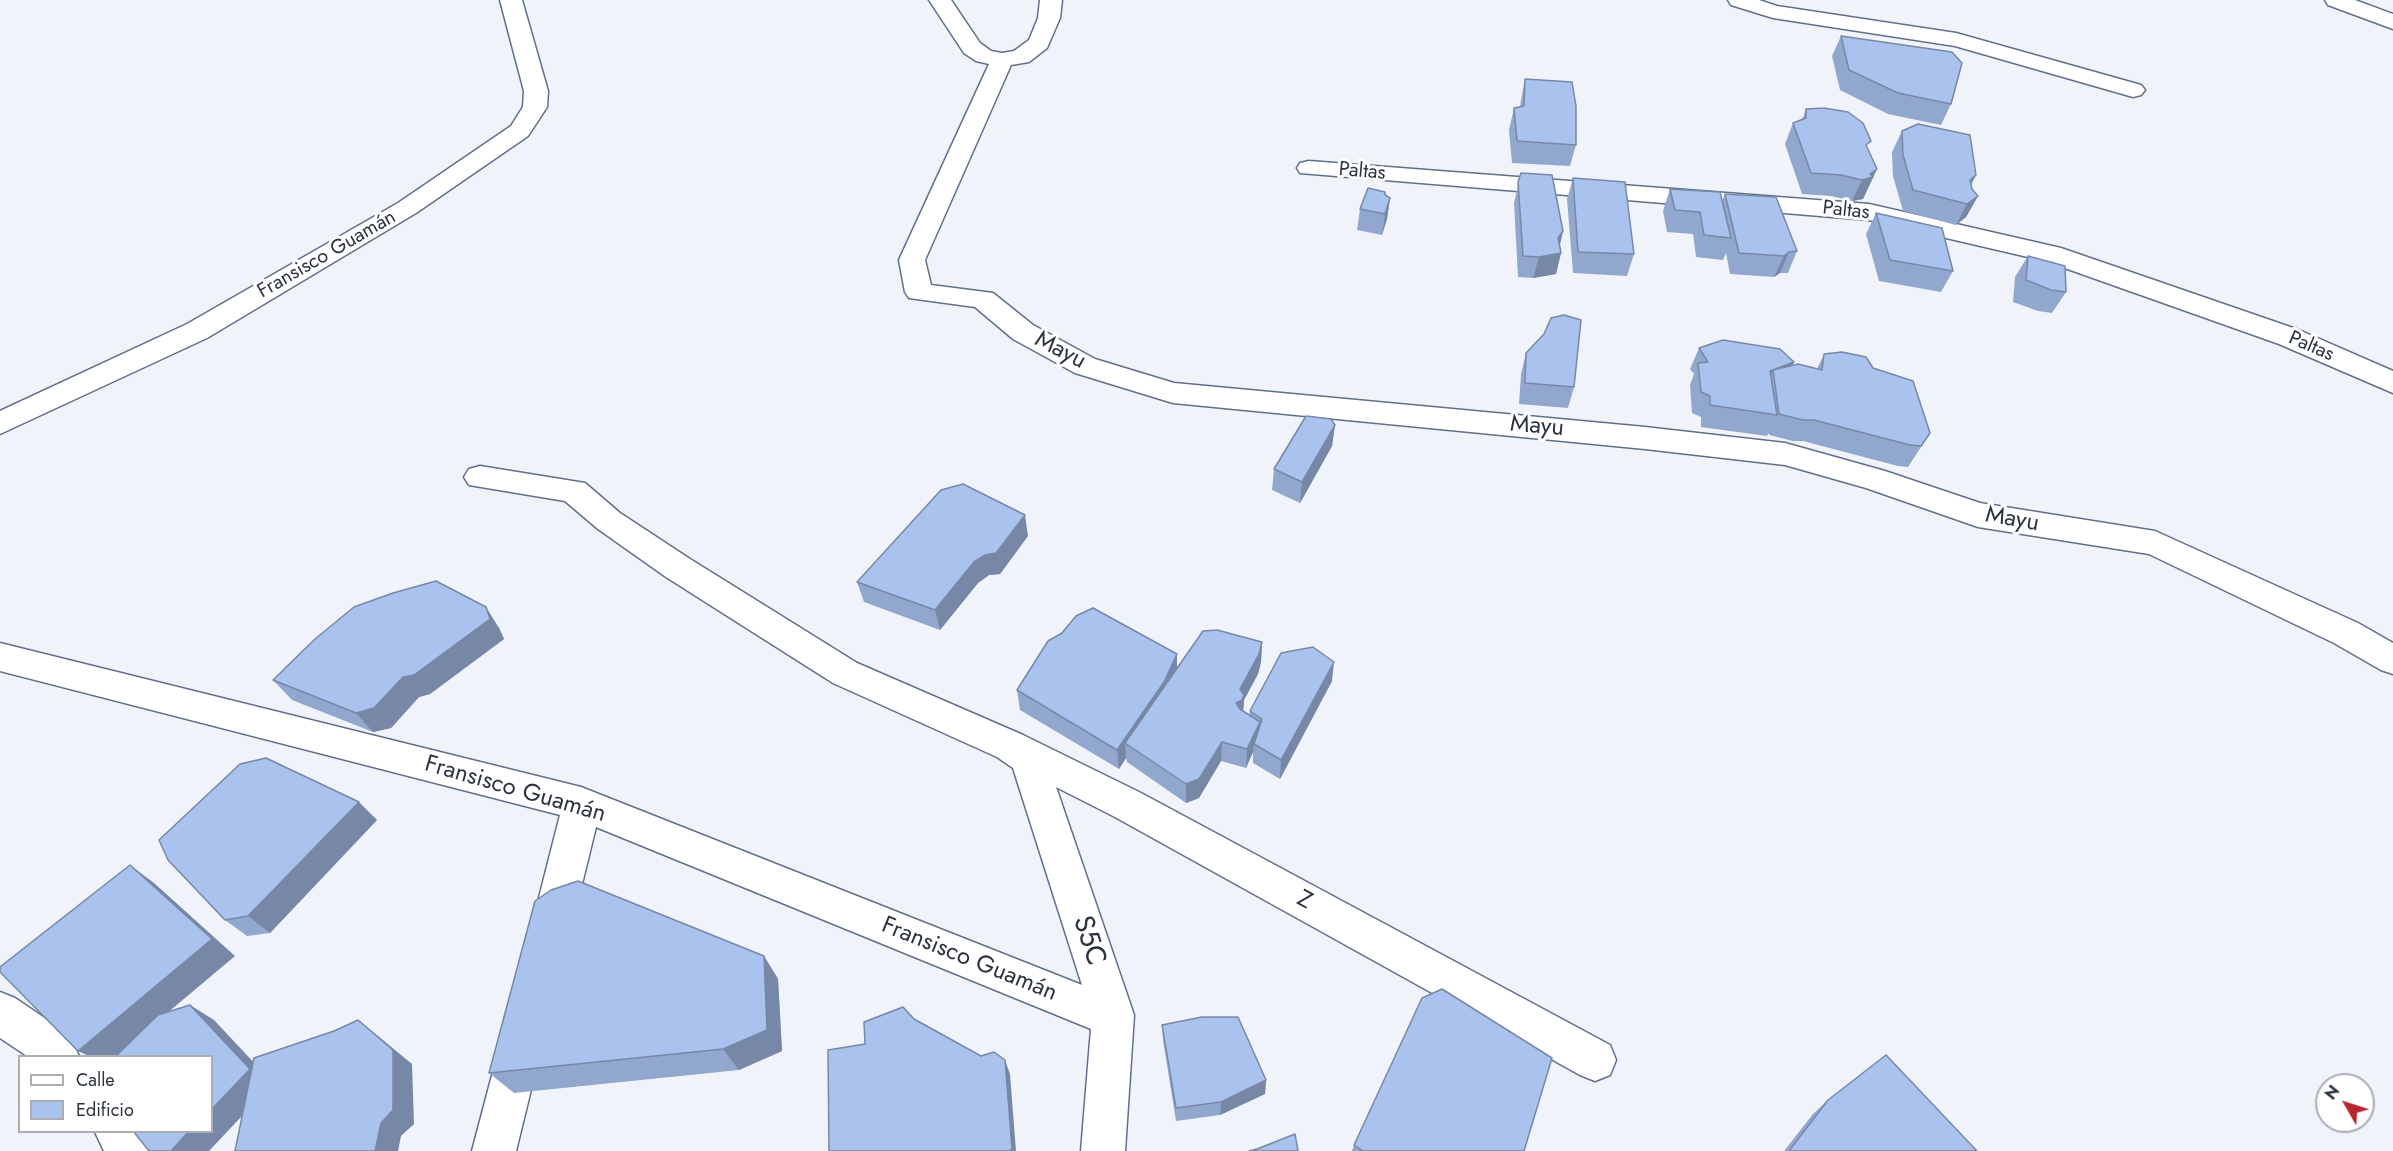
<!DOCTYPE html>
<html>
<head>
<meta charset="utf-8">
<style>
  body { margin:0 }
  #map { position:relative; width:2393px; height:1151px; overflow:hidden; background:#f0f4fa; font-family:Jost,sans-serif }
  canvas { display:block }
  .legend { position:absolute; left:18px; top:1055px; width:195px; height:78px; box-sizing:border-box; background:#fff; border:2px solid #abadb2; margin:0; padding:8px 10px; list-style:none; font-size:18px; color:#2c333f }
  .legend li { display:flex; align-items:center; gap:12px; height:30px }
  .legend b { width:30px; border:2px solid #abadb2 }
  .north { position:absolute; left:2315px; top:1073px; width:60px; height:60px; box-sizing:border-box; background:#fff; border:2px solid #abadb2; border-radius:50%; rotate:309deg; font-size:16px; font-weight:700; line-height:24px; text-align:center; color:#2c333f }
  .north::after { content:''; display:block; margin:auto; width:21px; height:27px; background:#b7262e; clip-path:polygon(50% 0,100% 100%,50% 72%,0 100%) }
</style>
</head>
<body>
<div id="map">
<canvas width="2393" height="1151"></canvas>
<ul class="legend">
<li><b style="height:8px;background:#fff"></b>Calle</li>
<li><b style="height:16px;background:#aac2ee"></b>Edificio</li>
</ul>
<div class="north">N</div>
</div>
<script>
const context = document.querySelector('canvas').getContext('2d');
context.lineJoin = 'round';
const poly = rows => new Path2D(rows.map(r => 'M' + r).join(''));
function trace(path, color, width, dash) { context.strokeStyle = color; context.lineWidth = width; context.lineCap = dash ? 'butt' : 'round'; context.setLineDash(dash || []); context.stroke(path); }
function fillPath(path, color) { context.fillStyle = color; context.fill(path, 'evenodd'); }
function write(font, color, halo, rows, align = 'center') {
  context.font = font + ' Jost,sans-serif'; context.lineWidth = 6; context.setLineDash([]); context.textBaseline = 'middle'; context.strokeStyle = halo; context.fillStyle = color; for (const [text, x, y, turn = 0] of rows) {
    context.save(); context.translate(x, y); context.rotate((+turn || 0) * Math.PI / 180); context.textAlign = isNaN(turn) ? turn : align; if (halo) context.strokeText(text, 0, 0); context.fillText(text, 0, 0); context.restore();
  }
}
const minor = poly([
  [500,0,522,0,548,91,547,107,528,136,416,213,207,338,0,434,0,411,187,324,398,203,511,126,523,107,524,91,500,0],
  [929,0,951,0,980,43,991,51,1002,53,1014,51,1029,40,1038,18,1040,0,1062,0,1060,18,1047,48,1029,62,1011,65,925,260,931,285,993,293,1033,325,1095,359,1174,383,1645,427,1785,443,1885,471,1980,503,2155,531,2358,623,2393,643,2393,674,2381,670,2334,643,2149,554,1978,527,1866,488,1785,465,1645,449,1173,403,1075,373,1013,339,975,307,909,298,905,292,899,260,989,64,976,61,964,53,929,0],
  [1728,0,1759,0,1777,6,1956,33,2141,85,2145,90,2141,95,2133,97,1955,46,1773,18,1731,5,1728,0],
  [2325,0,2355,0,2393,14,2393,29,2328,5,2325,0],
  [1309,161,1869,204,2061,248,2299,330,2393,371,2393,393,2279,344,2045,261,1869,220,1300,173,1297,168,1300,163,1309,161],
  [480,466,585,483,620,513,690,559,857,663,1023,735,1141,793,1610,1045,1616,1060,1610,1075,1595,1081,1580,1075,1115,817,1056,787,1134,1015,1125,1151,1081,1151,1091,1029,596,827,571,929,565,942,551,948,537,942,531,929,560,815,0,671,0,643,581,787,1082,985,1013,768,997,757,833,683,666,577,598,529,565,501,469,485,464,477,469,469,480,466],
  [0,992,15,998,68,1034,79,1056,27,1056,0,1038,0,992],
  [521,1024,536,1030,542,1045,516,1151,472,1151,500,1045,506,1030,521,1024],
  [95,1132,145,1132,154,1151,104,1151,95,1132]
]);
trace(minor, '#616f8b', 3);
fillPath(minor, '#fff');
fillPath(poly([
  [1841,36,1951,104,1941,125,1888,114,1840,90,1832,56],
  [1525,79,1576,145,1570,166,1512,163,1509,130,1514,108,1520,107,1521,100],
  [1806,109,1867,148,1877,169,1863,199,1852,201,1831,196,1802,194,1785,144,1793,123,1802,120],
  [1902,131,1976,175,1971,184,1972,189,1978,196,1966,217,1956,225,1903,211,1893,176,1892,152],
  [1521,173,1563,231,1560,245,1561,253,1556,274,1533,278,1518,277,1514,203],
  [1573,178,1634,254,1627,276,1573,273,1567,199],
  [1670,189,1722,201,1725,194,1797,251,1788,273,1780,273,1774,277,1730,274,1726,253,1723,260,1696,257,1693,234,1667,232,1663,211],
  [1385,195,1390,198,1387,219,1382,235,1357,230,1360,209],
  [1876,213,1953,271,1941,292,1879,281,1866,234],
  [2028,256,2066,292,2052,313,2038,311,2013,302,2015,277],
  [1699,348,1792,366,1817,369,1824,354,1873,368,1930,433,1908,467,1898,466,1803,441,1793,441,1769,435,1769,433,1767,436,1701,427,1701,417,1692,413,1690,385,1694,374,1690,369],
  [1526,353,1574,387,1568,408,1519,404,1521,374],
  [1335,425,1332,446,1300,503,1272,490,1274,469],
  [1028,536,1000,574,989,575,978,583,940,630,864,602,857,582],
  [499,628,504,639,430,694,419,697,391,728,373,732,292,700,273,680],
  [1062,633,1177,654,1177,668,1262,642,1261,662,1258,674,1244,700,1243,711,1249,715,1250,711,1332,681,1280,779,1253,763,1253,752,1246,768,1221,761,1199,798,1186,803,1127,762,1126,758,1119,769,1020,710,1017,690],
  [377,820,270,933,247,936,225,920],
  [764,956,778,979,782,1051,739,1070,514,1093,489,1073],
  [1162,1025,1266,1080,1265,1094,1220,1115,1176,1121,1163,1040],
  [1828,1100,1977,1151,1784,1151,1813,1114],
  [1354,1145,1524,1151,1352,1151]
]), '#92a7cd');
fillPath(poly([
  [1877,169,1863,199,1852,201,1862,180],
  [1976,175,1965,197,1970,180],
  [1978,196,1966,217,1956,225,1967,204],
  [1390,198,1387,219,1382,235,1385,214],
  [1563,231,1558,252,1561,253,1556,274,1533,278,1539,257,1558,238],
  [1789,252,1780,273,1774,277,1784,256],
  [1794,362,1784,384,1773,370,1764,391,1770,371],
  [1335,425,1332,446,1300,503,1302,482],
  [1025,515,1028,536,1000,574,989,575,978,583,940,630,935,610,974,562],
  [486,607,499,628,504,639,430,694,419,697,391,728,373,732,356,713,403,677],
  [1262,642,1261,662,1258,674,1244,700,1243,714,1236,703,1240,689],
  [1177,654,1177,674,1125,743,1126,758,1119,769,1117,750],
  [1334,662,1332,681,1280,779,1281,760],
  [1260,722,1258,742,1254,744,1253,752,1246,768,1247,749],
  [1222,742,1221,761,1199,798,1186,803,1186,784],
  [359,802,377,820,270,933,248,916],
  [130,865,154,883,235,956,116,1056,89,1056,78,1051],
  [764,956,778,979,782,1051,739,1070,723,1049],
  [190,1005,214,1020,273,1083,209,1151,171,1151,189,1131,212,1131,212,1109],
  [358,1020,378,1036,412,1064,414,1124,401,1136,398,1151,375,1151,381,1123],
  [1005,1060,1010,1074,1016,1151,1009,1151],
  [1266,1080,1265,1094,1220,1115,1221,1102]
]), '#7788a7');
const building = poly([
  [1841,36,1952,52,1962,63,1951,104,1898,93,1849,70,1841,36],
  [1525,79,1572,82,1576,106,1576,145,1517,141,1514,108,1524,106,1525,79],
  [1824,108,1848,112,1863,123,1871,141,1866,145,1877,169,1870,174,1873,177,1862,180,1841,175,1811,173,1793,123,1806,118,1806,109,1824,108],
  [1918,124,1970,135,1976,175,1970,180,1972,189,1978,196,1967,204,1913,190,1903,155,1902,131,1918,124],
  [1521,173,1552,175,1563,231,1558,238,1561,253,1539,257,1523,256,1518,182,1521,173],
  [1573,178,1625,182,1634,254,1578,252,1573,178],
  [1368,188,1385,192,1385,195,1390,198,1385,214,1360,209,1368,188],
  [1670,189,1720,192,1731,238,1704,235,1700,212,1675,210,1670,189],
  [1725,194,1776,197,1797,251,1789,252,1784,256,1739,253,1725,194],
  [1876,213,1942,228,1953,271,1890,260,1876,213],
  [2028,256,2065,266,2066,292,2051,290,2026,280,2028,256],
  [1564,315,1581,320,1574,387,1525,383,1526,353,1544,334,1551,318,1564,315],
  [1723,340,1780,349,1794,362,1770,371,1777,415,1710,405,1710,396,1701,392,1698,363,1708,362,1699,348,1723,340],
  [1842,352,1866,357,1873,368,1913,381,1930,433,1921,446,1910,445,1814,420,1803,420,1779,414,1773,370,1798,364,1822,370,1824,354,1842,352],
  [1306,416,1331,419,1335,425,1302,482,1274,469,1306,416],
  [963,484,1025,515,996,553,985,555,974,562,935,610,857,582,941,490,963,484],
  [436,581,486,607,490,619,414,675,403,677,374,708,356,713,273,680,315,639,354,607,393,593,436,581],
  [1093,608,1177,654,1164,682,1117,750,1017,690,1048,641,1062,633,1076,616,1093,608],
  [1217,630,1262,642,1259,654,1240,689,1244,695,1242,700,1236,703,1240,709,1260,722,1247,749,1222,742,1199,779,1186,784,1125,743,1203,631,1217,630],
  [1313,647,1334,662,1281,760,1254,744,1262,719,1250,711,1281,653,1313,647],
  [266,758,359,802,248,916,225,920,168,860,159,840,240,764,266,758],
  [130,865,212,939,78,1051,0,972,0,967,130,865],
  [578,881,764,956,767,1030,723,1049,489,1073,535,901,551,890,578,881],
  [1442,989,1552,1058,1524,1151,1363,1151,1354,1145,1422,998,1442,989],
  [190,1005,250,1069,212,1109,212,1056,116,1056,158,1015,190,1005],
  [903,1007,914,1019,981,1056,994,1052,1005,1060,1012,1149,1009,1151,829,1151,828,1050,865,1044,864,1022,903,1007],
  [1202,1017,1238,1017,1266,1080,1221,1102,1176,1108,1162,1025,1202,1017],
  [358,1020,393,1050,393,1110,381,1123,375,1151,235,1151,254,1058,334,1031,358,1020],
  [1886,1055,1977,1151,1789,1151,1828,1100,1886,1055],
  [133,1131,189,1131,171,1151,149,1151,133,1131],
  [1295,1134,1298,1151,1249,1151,1257,1149,1295,1134]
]);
fillPath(building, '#aac2ee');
trace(building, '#7788a7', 1.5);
write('20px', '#2c333f', '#fff', [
  ["Paltas",1362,172,5],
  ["Paltas",1846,211,6],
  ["Fransisco Guamán",327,255,-30],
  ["Paltas",2311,347,23]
]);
write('24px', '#2c333f', '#fff', [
  ["Mayu",1060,351,28],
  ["Mayu",1537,427,5],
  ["Mayu",2012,520,10],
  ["Fransisco Guamán",515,790,16],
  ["Z",1304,901,29],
  ["Fransisco Guamán",969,960,22]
]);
write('28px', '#2c333f', '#fff', [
  ["S5C",1088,941,72]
]);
</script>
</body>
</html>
